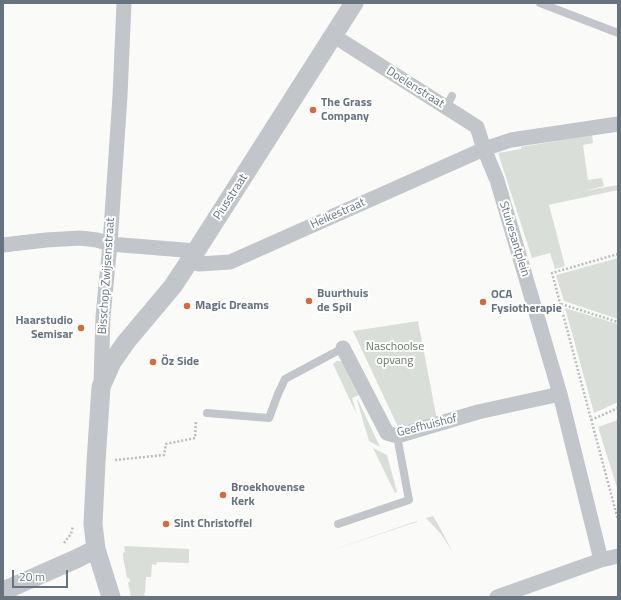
<!DOCTYPE html>
<html>
<head>
<meta charset="utf-8">
<style>
  body { margin:0 }
  #map { position:relative; width:621px; height:600px; overflow:hidden; background:#fafaf8; font-family:"Titillium Web",sans-serif }
  canvas { display:block }
  .frame { position:absolute; inset:0; border:4px solid #677480; pointer-events:none }
  .scale { position:absolute; left:12px; top:570px; width:56px; height:18px; box-sizing:border-box; border:2px solid #677480; border-top:0; padding-left:5px; font-size:12px; line-height:14px; white-space:nowrap; color:#677480; -webkit-text-stroke:3px #fff; paint-order:stroke }
</style>
</head>
<body>
<div id="map">
<canvas width="621" height="600"></canvas>
<div class="frame"></div>
<div class="scale">20 m</div>
</div>
<script>
const context = document.querySelector('canvas').getContext('2d');
context.lineJoin = 'round';
function fillPath(path, color) { context.fillStyle = color; context.fill(path, 'evenodd'); }
const poly = rows => new Path2D(rows.map(r => 'M' + r).join(''));
function trace(path, color, width, dash) { context.strokeStyle = color; context.lineWidth = width; context.lineCap = dash ? 'butt' : 'round'; context.setLineDash(dash || []); context.stroke(path); }
function write(font, color, halo, rows, align = 'center') {
  context.font = font + ' "Titillium Web",sans-serif'; context.lineWidth = 4; context.setLineDash([]); context.textBaseline = 'middle'; context.strokeStyle = halo; context.fillStyle = color; for (const [text, x, y, turn = 0] of rows) {
    context.save(); context.translate(x, y); context.rotate((+turn || 0) * Math.PI / 180); context.textAlign = isNaN(turn) ? turn : align; if (halo) context.strokeText(text, 0, 0); context.fillText(text, 0, 0); context.restore();
  }
}
fillPath(poly([
  [592,135,593,143,583,145,588,180,602,178,604,186,584,191,618,185,618,190,548,205,549,205,565,266,555,269,550,253,532,258,498,153,521,149,521,147],
  [618,258,618,319,564,301,556,275],
  [565,308,618,324,618,402,594,413],
  [418,321,437,420,399,429,353,331],
  [337,361,339,361,343,362,359,395,352,398,357,415,333,364],
  [357,400,358,400,380,447,369,441],
  [618,420,618,491,598,427],
  [373,448,387,455,397,492,395,493],
  [433,516,438,524,452,551,441,534,426,518],
  [417,521,417,522,329,551],
  [124,546,189,549,189,563,157,562,156,565,152,564,151,577,146,577,145,593,144,593,145,597,131,597,128,582,130,582,129,578,127,578,123,556,123,553,125,552]
]), '#daded8');
trace(poly([
  [618,254,552,273,618,520],
  [561,304,618,322],
  [591,420,618,408],
  [115,460,164,455,166,444,195,438,196,421],
  [64,543,71,534,73,526]
]), '#babdc0', 2.5, [2, 2]);
trace(poly([
  [540,3,618,33],
  [446,107,452,96],
  [207,413,269,418,278,394,285,379,343,348],
  [338,524,409,500,397,436]
]), '#c2c5c9', 8);
trace(poly([
  [3,245,46,240,80,238,97,240,110,244,196,251],
  [189,261,199,264,230,262,484,149,477,127,334,36],
  [343,348,387,433,397,436,478,412,560,394],
  [101,383,103,316,110,244,120,96,124,3],
  [601,560,560,394,497,180,484,149,511,140,618,124],
  [497,597,601,560,618,556]
]), '#c2c5c9', 15);
trace(poly([
  [3,591,76,559,96,549],
  [111,597,96,549,93,524,96,462,101,387,112,362,126,342,173,286,196,251,354,3]
]), '#c2c5c9', 19);
for (const [x, y, r, color] of [
  [313,110,4,"#d56a3d"],
  [309,301,4,"#d56a3d"],
  [483,302,4,"#d56a3d"],
  [187,306,4,"#d56a3d"],
  [81,328,4,"#d56a3d"],
  [153,362,4,"#d56a3d"],
  [223,495,4,"#d56a3d"],
  [166,524,4,"#d56a3d"]
]) { const dot = new Path2D(); dot.arc(x, y, r, 0, 2 * Math.PI); context.fillStyle = color; context.fill(dot); trace(dot, '#fff', 1.5); }
write('12px', '#677480', '#fff', [
  ["Doelenstraat",415,88,32],
  ["Piusstraat",231,197,-57],
  ["Heikestraat",338,214,-24],
  ["Stuivesantplein",514,239,73],
  ["Bisschop Zwijsenstraat",107,276,-86],
  ["Geefhuishof",427,426,-14]
]);
write('bold 12px', '#677480', '#fff', [
  ["The Grass",321,103],
  ["Company",321,117],
  ["Buurthuis",317,294],
  ["de Spil",317,308],
  ["OCA",491,295],
  ["Fysiotherapie",491,309],
  ["Magic Dreams",195,306],
  ["Haarstudio",73,321,"right"],
  ["Semisar",73,335,"right"],
  ["Öz Side",161,362],
  ["Broekhovense",231,488],
  ["Kerk",231,502],
  ["Sint Christoffel",174,524]
], 'left');
write('12px', '#687966', '#fff', [
  ["Naschoolse",395,347],
  ["opvang",395,361]
]);
</script>
</body>
</html>
